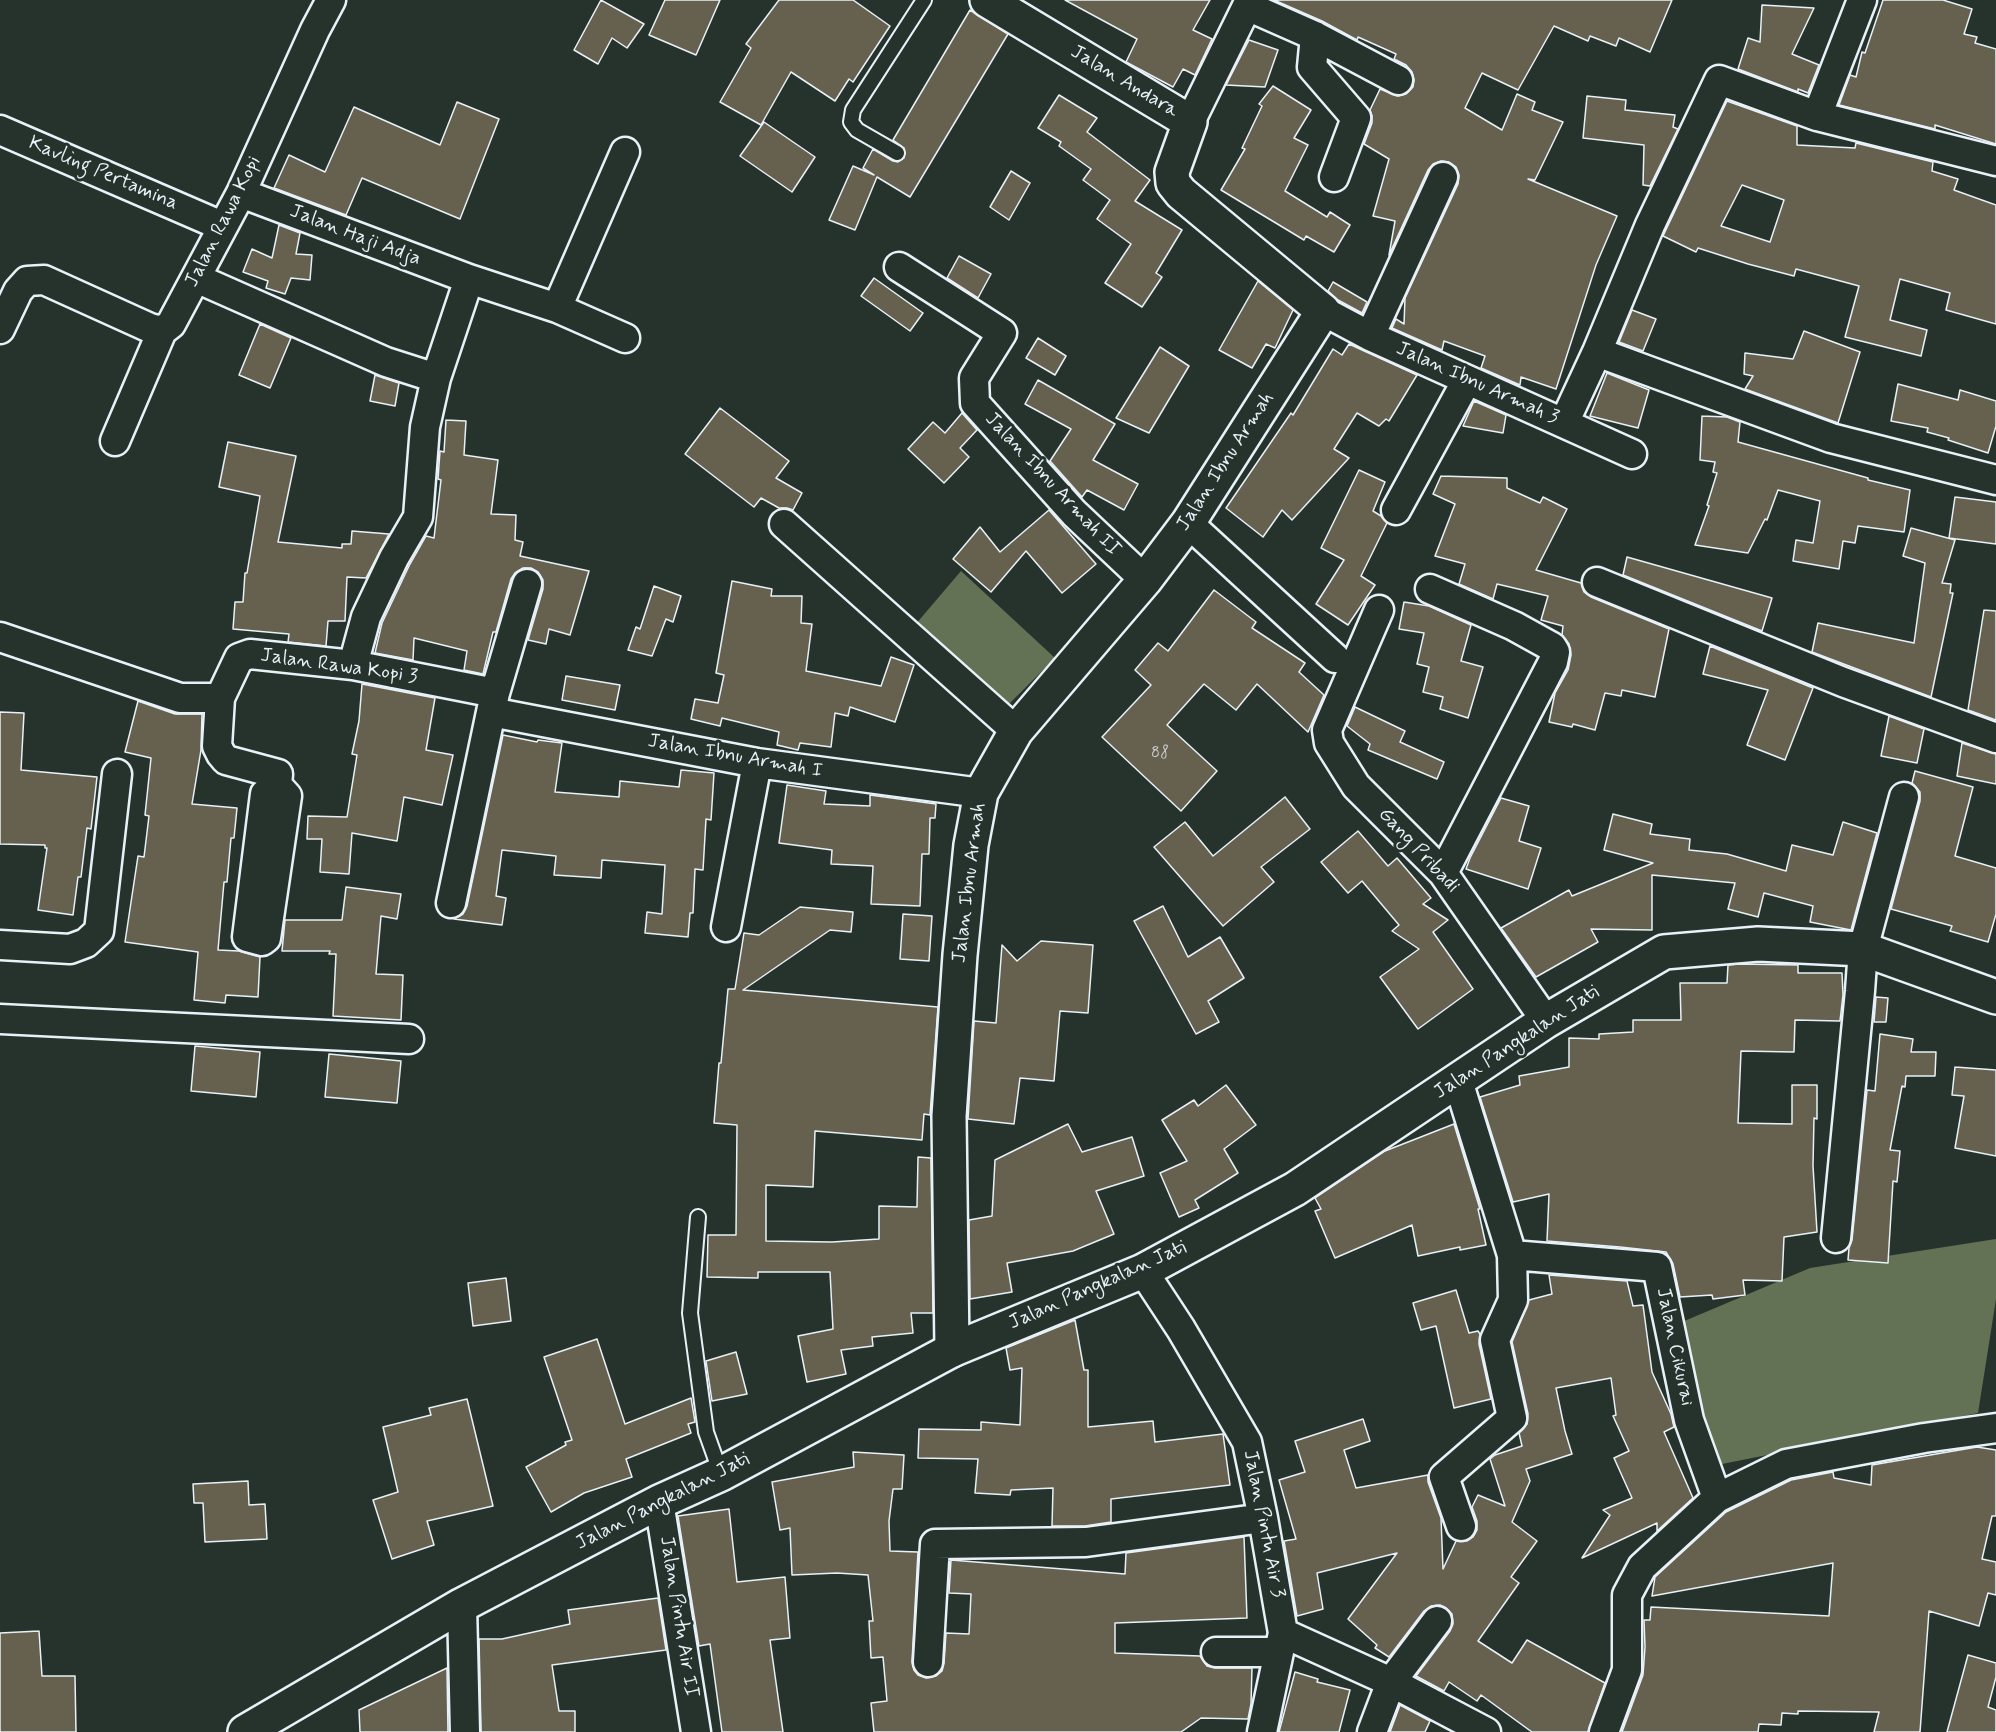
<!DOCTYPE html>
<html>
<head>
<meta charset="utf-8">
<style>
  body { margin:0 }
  canvas { display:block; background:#26332d }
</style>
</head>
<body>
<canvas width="1996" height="1732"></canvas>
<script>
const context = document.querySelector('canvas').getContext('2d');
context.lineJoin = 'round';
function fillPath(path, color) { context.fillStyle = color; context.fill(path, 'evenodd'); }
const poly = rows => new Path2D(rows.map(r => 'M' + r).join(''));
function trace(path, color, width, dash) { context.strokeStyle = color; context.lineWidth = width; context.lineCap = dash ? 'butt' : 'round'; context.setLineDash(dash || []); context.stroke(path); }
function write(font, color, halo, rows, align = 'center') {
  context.font = font + ' Mynerve,sans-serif'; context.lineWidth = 6; context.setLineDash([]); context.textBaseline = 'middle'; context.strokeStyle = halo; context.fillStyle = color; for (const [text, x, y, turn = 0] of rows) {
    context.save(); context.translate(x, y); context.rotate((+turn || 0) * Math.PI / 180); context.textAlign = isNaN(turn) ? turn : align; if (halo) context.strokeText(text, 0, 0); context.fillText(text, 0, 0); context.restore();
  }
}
fillPath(poly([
  [961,571,1055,658,1008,705,915,625],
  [1996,1239,1996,1299,1978,1413,1712,1466,1682,1322,1810,1268]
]), '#637254');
const building = poly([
  [601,0,644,24,627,48,612,38,598,64,574,50,601,0],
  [665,0,720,0,696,55,649,35,665,0],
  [779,0,853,0,890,26,853,82,849,79,835,101,791,72,761,125,720,102,751,48,746,44,779,0],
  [1065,0,1210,0,1193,30,1212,39,1195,75,1183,69,1173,87,1126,62,1137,39,1065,0],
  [1274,0,1672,0,1650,52,1619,38,1616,46,1590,36,1588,41,1554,26,1518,90,1482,73,1465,108,1502,130,1517,94,1535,102,1532,110,1563,122,1535,180,1528,179,1617,216,1596,265,1556,389,1521,377,1520,385,1481,368,1485,356,1444,341,1442,350,1392,328,1396,319,1404,324,1405,298,1458,184,1459,175,1456,167,1449,162,1441,161,1433,164,1428,170,1389,255,1395,221,1373,216,1389,159,1364,144,1372,123,1372,116,1370,110,1380,89,1398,96,1406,94,1413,87,1414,80,1412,72,1406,65,1394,59,1396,54,1358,37,1357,40,1322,21,1274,0],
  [1883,0,1943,0,1972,9,1964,34,1977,37,1975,43,1996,49,1996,144,1935,125,1935,129,1839,105,1850,75,1856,77,1862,52,1865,53,1883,0],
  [1762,5,1814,8,1792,54,1819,65,1808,93,1798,89,1798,92,1738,69,1748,38,1760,42,1762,5],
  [970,10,1008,34,910,197,877,177,855,230,829,220,853,166,874,175,863,168,873,149,893,161,898,162,904,158,904,148,893,140,970,10],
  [1249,40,1278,50,1265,87,1226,85,1249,40],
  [1273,86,1311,110,1294,138,1308,145,1285,191,1327,217,1330,212,1350,225,1334,252,1306,236,1304,240,1221,190,1245,149,1242,148,1262,106,1259,104,1273,86],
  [1059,95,1097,118,1087,132,1150,180,1135,201,1182,230,1156,273,1162,277,1142,307,1105,283,1131,244,1097,219,1110,200,1083,180,1091,169,1059,146,1061,142,1038,128,1059,95],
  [1587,96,1626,100,1625,110,1675,115,1673,127,1678,129,1650,186,1643,185,1644,145,1583,138,1587,96],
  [1727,101,1797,126,1797,145,1855,148,1856,143,1933,162,1932,171,1958,179,1954,190,1996,205,1996,324,1946,310,1950,293,1900,279,1890,320,1927,330,1921,356,1845,337,1859,286,1796,269,1794,276,1748,264,1698,248,1696,252,1663,236,1727,101],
  [1742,185,1784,200,1770,242,1721,226,1742,185],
  [457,102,499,119,460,219,362,178,346,215,274,188,289,155,325,172,354,107,440,145,457,102],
  [764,122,815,157,792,192,740,156,764,122],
  [1011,171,1030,183,1009,220,990,207,1011,171],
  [279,225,300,233,296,254,312,255,310,280,291,278,285,294,266,288,268,281,243,272,252,249,272,258,279,225],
  [959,256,991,274,978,298,947,278,959,256],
  [874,278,923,313,910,331,861,296,874,278],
  [1258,281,1293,310,1275,348,1266,344,1252,368,1219,350,1258,281],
  [1333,282,1367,302,1362,313,1338,300,1328,291,1333,282],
  [1632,310,1656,319,1643,351,1619,342,1632,310],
  [260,324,291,338,270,388,239,375,260,324],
  [1804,331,1860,352,1838,423,1745,389,1753,376,1744,374,1745,353,1793,359,1804,331],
  [1038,338,1066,356,1055,375,1026,358,1038,338],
  [1349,344,1417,375,1389,421,1386,419,1379,426,1357,413,1334,449,1349,458,1292,520,1282,510,1263,537,1226,508,1291,413,1293,415,1333,349,1342,355,1349,344],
  [1160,347,1189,366,1149,433,1116,418,1160,347],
  [1607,373,1649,390,1638,428,1590,416,1607,373],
  [375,375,399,383,395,406,370,401,375,375],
  [1038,380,1115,424,1093,460,1138,484,1124,510,1087,490,1082,497,1050,461,1071,429,1025,404,1038,380],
  [1898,384,1958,400,1960,390,1996,401,1996,426,1988,453,1948,440,1949,438,1927,432,1928,428,1891,421,1898,384],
  [1474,401,1506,415,1503,433,1463,426,1474,401],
  [720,408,789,461,776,478,802,493,793,510,787,508,779,508,761,498,754,507,685,454,720,408],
  [962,413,977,430,960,448,969,457,944,483,908,449,933,422,945,433,962,413],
  [1702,416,1727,417,1740,422,1738,442,1868,478,1868,480,1910,490,1904,532,1858,526,1855,543,1843,541,1839,569,1793,561,1796,540,1813,543,1820,501,1778,490,1767,520,1765,519,1748,553,1695,545,1709,506,1707,505,1717,473,1713,472,1715,462,1700,460,1702,416],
  [446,420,466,421,464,455,498,460,491,514,516,515,515,540,523,542,520,556,589,571,570,635,549,629,546,644,528,640,543,589,543,580,538,572,531,568,523,568,515,573,511,579,496,632,493,632,483,674,464,670,467,651,414,638,413,660,375,653,382,623,409,566,426,536,434,538,441,480,438,479,440,451,444,452,446,420],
  [228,442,296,456,278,542,342,548,342,544,351,544,352,531,389,534,366,578,347,577,345,621,328,621,326,646,288,642,289,634,233,629,235,602,243,602,245,573,247,573,260,496,219,487,228,442],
  [1359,470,1385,482,1373,511,1381,516,1387,523,1361,576,1375,585,1348,625,1316,604,1344,560,1321,548,1359,470],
  [1441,476,1507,478,1507,488,1540,503,1543,497,1567,509,1536,570,1581,583,1584,592,1591,597,1669,629,1655,697,1622,690,1621,696,1605,693,1595,730,1573,724,1572,727,1549,722,1555,693,1568,670,1571,655,1569,644,1562,635,1563,626,1541,620,1548,596,1497,584,1493,599,1459,584,1465,564,1435,556,1455,504,1433,494,1441,476],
  [1955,497,1996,502,1996,544,1949,538,1955,497],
  [1049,510,1096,564,1062,593,1026,551,991,592,953,559,980,527,1000,552,1049,510],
  [1911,528,1955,540,1942,583,1951,584,1950,593,1953,593,1931,697,1812,652,1818,623,1914,643,1925,563,1903,556,1911,528],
  [1627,557,1772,598,1762,631,1623,575,1627,557],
  [732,581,772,589,771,596,802,596,801,623,812,624,806,671,881,686,891,657,914,665,895,722,850,707,848,716,835,713,831,747,800,743,798,750,777,745,779,732,722,718,720,726,691,719,695,699,718,703,724,675,716,673,732,581],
  [654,586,681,596,673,622,666,619,652,656,628,650,636,627,640,629,654,586],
  [1214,590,1256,622,1252,628,1305,663,1299,672,1324,695,1308,732,1257,684,1236,710,1204,684,1167,725,1217,771,1181,811,1102,737,1151,685,1135,670,1158,643,1168,651,1214,590],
  [1404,602,1429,606,1471,625,1461,661,1483,667,1468,718,1440,709,1443,697,1423,692,1429,667,1417,664,1424,633,1399,629,1404,602],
  [1984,610,1996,611,1996,720,1968,710,1984,610],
  [1710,646,1813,688,1785,760,1747,745,1768,690,1703,674,1710,646],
  [566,676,620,685,615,710,562,700,566,676],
  [362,684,435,698,426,750,453,755,442,805,404,797,397,841,352,833,349,874,320,872,322,839,307,839,308,816,347,817,357,755,352,754,359,721,362,684],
  [138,701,175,714,202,714,201,750,192,804,237,808,234,838,231,838,227,882,224,882,218,950,239,951,260,957,258,997,226,995,225,1003,194,1000,198,952,125,942,138,856,144,857,149,816,145,815,151,758,125,752,138,701],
  [1355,707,1405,731,1400,742,1444,762,1437,779,1368,750,1370,744,1347,726,1355,707],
  [0,712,24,713,21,770,97,777,91,829,87,828,81,877,78,877,73,915,38,910,47,848,45,848,45,845,0,844,0,712],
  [1889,716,1924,729,1917,763,1881,756,1889,716],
  [503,735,537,742,538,740,562,743,555,792,619,797,620,781,679,787,681,770,714,773,711,820,706,819,703,870,695,869,693,913,690,913,688,937,645,933,647,912,662,914,665,865,602,860,601,878,554,875,556,856,502,850,496,896,506,898,502,925,454,919,463,914,467,906,503,735],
  [1962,743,1996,754,1996,784,1957,776,1962,743],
  [1915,771,1973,787,1955,856,1996,868,1996,914,1988,942,1950,931,1952,926,1891,909,1920,801,1920,792,1912,783,1915,771],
  [787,785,826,791,824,804,870,806,870,795,936,804,935,818,930,818,929,854,922,854,920,906,871,904,873,866,831,864,832,850,779,843,787,785],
  [1285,797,1310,829,1261,867,1274,882,1223,926,1154,847,1185,822,1213,856,1285,797],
  [1501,798,1529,806,1519,841,1541,848,1528,889,1466,869,1470,858,1501,798],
  [1613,814,1652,824,1650,834,1690,839,1689,850,1727,854,1786,871,1792,845,1833,855,1843,822,1877,833,1851,930,1810,922,1813,906,1764,893,1758,917,1728,909,1735,883,1652,875,1652,930,1591,929,1598,942,1536,977,1501,928,1569,890,1572,896,1653,863,1604,850,1613,814],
  [1358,831,1388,866,1397,858,1431,898,1423,904,1448,920,1433,932,1473,989,1418,1029,1380,977,1419,949,1392,931,1399,925,1362,881,1348,893,1321,862,1358,831],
  [346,887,401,894,397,919,381,916,376,974,403,975,401,1020,333,1016,336,954,329,954,330,951,282,951,285,920,342,920,346,887],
  [1163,906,1188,957,1220,937,1244,978,1208,1001,1219,1022,1196,1034,1134,921,1163,906],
  [800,907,853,912,851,932,830,930,743,990,938,1007,930,1115,924,1114,922,1140,815,1131,813,1187,766,1185,766,1241,832,1242,879,1239,879,1206,917,1207,918,1157,931,1158,933,1313,911,1313,913,1333,872,1337,873,1346,841,1350,846,1374,807,1382,798,1336,833,1329,830,1272,758,1272,758,1278,707,1277,708,1235,736,1235,737,1125,714,1123,719,1063,721,1063,728,989,735,989,744,933,759,935,800,907],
  [903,914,932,916,929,961,900,959,903,914],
  [1041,941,1093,945,1088,1013,1060,1011,1054,1081,1020,1078,1014,1124,968,1119,974,1021,996,1023,1002,945,1017,961,1041,941],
  [1739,964,1798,965,1798,973,1842,973,1843,995,1840,1021,1795,1020,1794,1052,1741,1051,1738,1123,1792,1124,1792,1085,1817,1085,1817,1119,1814,1118,1813,1166,1817,1232,1784,1237,1782,1281,1743,1280,1745,1295,1713,1299,1712,1295,1680,1297,1673,1264,1666,1252,1620,1247,1547,1241,1549,1194,1513,1202,1480,1097,1520,1085,1519,1076,1569,1067,1569,1038,1599,1039,1599,1034,1633,1032,1633,1020,1681,1020,1680,983,1727,983,1728,965,1739,964],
  [1876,997,1888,998,1886,1022,1874,1022,1876,997],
  [1880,1034,1913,1039,1911,1052,1936,1052,1935,1076,1906,1076,1905,1087,1902,1086,1890,1150,1900,1151,1897,1182,1893,1181,1888,1263,1848,1260,1849,1248,1852,1240,1867,1090,1875,1091,1880,1034],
  [195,1046,260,1052,256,1097,191,1091,195,1046],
  [329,1054,401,1061,397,1103,325,1097,329,1054],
  [1955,1067,1996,1070,1996,1156,1955,1148,1964,1096,1952,1095,1955,1067],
  [1226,1085,1256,1125,1224,1149,1238,1173,1195,1200,1199,1208,1179,1217,1160,1173,1187,1161,1162,1120,1194,1100,1198,1106,1226,1085],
  [1068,1124,1082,1152,1132,1137,1144,1176,1096,1191,1114,1234,1073,1251,1007,1263,1012,1292,970,1299,969,1220,992,1216,995,1160,1068,1124],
  [1454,1124,1480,1209,1478,1209,1486,1245,1460,1250,1460,1247,1418,1256,1412,1225,1335,1258,1315,1211,1321,1209,1315,1198,1385,1151,1454,1124],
  [1549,1275,1627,1281,1633,1306,1643,1305,1652,1372,1671,1414,1674,1427,1664,1432,1693,1498,1657,1531,1657,1523,1582,1558,1610,1515,1603,1510,1632,1498,1614,1458,1629,1451,1613,1416,1616,1415,1611,1378,1556,1388,1565,1431,1572,1454,1526,1469,1530,1481,1512,1522,1537,1541,1511,1577,1519,1583,1478,1641,1512,1663,1527,1640,1605,1683,1588,1732,1532,1732,1481,1695,1477,1701,1449,1682,1444,1691,1416,1676,1450,1631,1453,1624,1452,1614,1446,1608,1440,1605,1431,1606,1424,1611,1389,1657,1375,1648,1377,1645,1348,1619,1397,1553,1317,1573,1323,1609,1297,1616,1284,1541,1296,1539,1279,1480,1305,1472,1295,1441,1363,1419,1370,1441,1344,1450,1356,1488,1428,1475,1428,1482,1441,1518,1443,1569,1456,1541,1467,1541,1473,1537,1477,1530,1477,1521,1472,1507,1478,1495,1505,1506,1490,1459,1495,1455,1522,1446,1519,1433,1527,1424,1528,1414,1512,1342,1529,1300,1552,1294,1549,1275],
  [506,1278,511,1321,473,1326,468,1283,506,1278],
  [1456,1290,1469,1333,1478,1331,1480,1334,1479,1344,1491,1399,1454,1408,1436,1326,1421,1330,1413,1303,1456,1290],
  [1075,1320,1084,1370,1088,1370,1088,1427,1153,1421,1155,1442,1223,1434,1230,1485,1111,1499,1111,1522,1085,1526,1052,1526,1053,1488,1011,1490,1010,1495,975,1493,978,1459,918,1458,919,1429,981,1430,981,1422,1020,1425,1022,1368,1010,1370,1006,1348,1075,1320],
  [597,1339,625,1424,691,1398,695,1422,688,1424,691,1433,626,1459,632,1477,584,1493,551,1512,526,1467,566,1445,565,1442,572,1440,544,1357,597,1339],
  [736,1352,747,1394,712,1401,706,1361,736,1352],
  [467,1399,493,1506,427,1521,434,1545,392,1559,373,1500,398,1492,383,1427,431,1415,429,1408,467,1399],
  [1977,1447,1996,1450,1996,1516,1992,1516,1982,1559,1996,1562,1996,1595,1988,1593,1979,1626,1929,1611,1920,1732,1874,1732,1879,1712,1798,1711,1798,1714,1782,1713,1781,1725,1759,1724,1758,1732,1622,1732,1643,1675,1645,1647,1644,1620,1650,1620,1651,1607,1829,1616,1833,1563,1652,1596,1655,1577,1726,1512,1791,1480,1833,1472,1834,1478,1871,1485,1872,1465,1977,1447],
  [853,1452,904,1455,902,1489,893,1489,889,1521,890,1551,918,1552,912,1662,914,1670,918,1675,926,1678,936,1676,942,1671,944,1663,946,1633,969,1634,971,1594,949,1593,951,1560,1125,1574,1126,1553,1244,1537,1247,1618,1115,1623,1115,1653,1200,1656,1207,1666,1215,1668,1252,1668,1251,1704,1248,1719,1201,1718,1181,1732,874,1732,871,1703,887,1701,883,1657,871,1658,869,1621,873,1621,868,1575,837,1573,792,1575,790,1528,780,1530,772,1482,854,1467,853,1452],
  [248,1481,249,1505,265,1504,267,1539,205,1542,203,1503,194,1503,193,1484,248,1481],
  [729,1509,737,1582,785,1577,790,1638,770,1640,783,1732,722,1732,710,1644,699,1646,678,1516,729,1509],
  [658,1598,666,1650,552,1665,559,1711,575,1711,575,1732,481,1732,479,1639,502,1639,570,1624,568,1610,658,1598],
  [39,1631,42,1676,75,1676,76,1732,0,1732,0,1633,39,1631],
  [1968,1655,1996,1663,1996,1677,1988,1707,1996,1710,1996,1732,1947,1732,1968,1655],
  [447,1668,448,1732,360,1732,359,1710,447,1668],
  [1295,1672,1318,1679,1317,1682,1350,1690,1339,1732,1279,1732,1295,1672],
  [1400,1705,1430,1721,1425,1732,1390,1732,1400,1705]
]);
fillPath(building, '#66614f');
trace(building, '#e8f1f8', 1.5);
const service = poly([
  [897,153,857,130,851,122,853,110,924,0],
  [698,1217,690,1313,706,1432,721,1474]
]);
const minor = poly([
  [1247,6,1315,36,1398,80],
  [1315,36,1312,67,1356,118,1334,177],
  [1817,116,1996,161],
  [1190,122,1250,0],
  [0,130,222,226],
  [241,193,469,279,557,308,625,338],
  [899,267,1002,333,974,378,975,403,1074,513,1145,580],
  [196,278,386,362,436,378],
  [557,308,625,152],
  [1323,311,1370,336,1632,454],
  [0,329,18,291,27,281,44,280,150,328,162,331],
  [1370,336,1443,177],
  [1597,352,1831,438,1996,480],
  [1564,423,1597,352,1650,225,1719,80,1817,116,1862,0],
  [115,441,162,331,171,324,241,193,315,30,331,0],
  [1396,510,1467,380],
  [1188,523,1335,658],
  [784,524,1016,731],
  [1597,582,1843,682,1996,738],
  [1430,589,1514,626,1552,647,1555,652,1553,662,1443,873],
  [1379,610,1327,730,1329,743,1356,786,1443,873,1546,1021],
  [0,637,180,698,220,698,239,658,250,654,353,665,495,693],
  [353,665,366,617,394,558,418,517,425,427,436,378,469,279],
  [220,698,217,746,221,754,226,760,278,774,277,785,265,794,247,937,262,941,266,938,287,796,277,785],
  [491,712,757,763,981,793],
  [451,903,495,693,527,584],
  [726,927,757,763],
  [0,945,70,949,86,943,99,931,117,774],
  [0,1019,409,1039],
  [1458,1081,1512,1255,1657,1267,1689,1420,1717,1498],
  [1836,1238,1860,991,1863,949,1904,797],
  [1143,1271,1181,1329,1247,1442,1263,1518,1283,1633,1262,1732],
  [659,1502,696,1732],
  [1461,1526,1444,1477,1512,1418,1495,1340,1513,1300,1512,1255],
  [462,1605,465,1732],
  [1283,1633,1391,1682,1486,1732],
  [1216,1652,1279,1652],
  [928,1662,935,1544,1086,1542,1263,1518],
  [1372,1732,1391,1682,1437,1621],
  [1604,1732,1627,1670,1627,1595,1642,1567,1717,1498,1786,1464,1924,1438,1996,1428]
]);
const tertiary = poly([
  [952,1350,949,1116,960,955,971,845,981,793,1016,731,1145,580,1188,523,1323,311,1181,193,1173,183,1172,172,1190,122,987,0]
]);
const secondary = poly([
  [245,1732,462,1605,659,1502,721,1474,952,1350,1143,1271,1295,1189,1546,1021,1664,952,1758,944,1863,949,1996,997]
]);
trace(service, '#e8f1f8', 18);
trace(minor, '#e8f1f8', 33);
trace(tertiary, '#e8f1f8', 38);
trace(secondary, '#e8f1f8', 38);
trace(service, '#26332d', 14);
trace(minor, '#26332d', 28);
trace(tertiary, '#26332d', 33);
trace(secondary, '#26332d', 33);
write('16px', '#c8cdce', null, [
  ["88",1160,754]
]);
write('20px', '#e8f1f8', '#26332d', [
  ["Jalan Andara",1124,82,31],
  ["Kavling Pertamina",103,174,23],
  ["Jalan Rawa Kopi",224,222,-63],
  ["Jalan Haji Adja",355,236,21],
  ["Jalan Ibnu Armah 3",1477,384,24],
  ["Jalan Ibnu Armah",1226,462,-57],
  ["Jalan Ibnu Armah II",1052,485,47],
  ["Jalan Rawa Kopi 3",339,667,8],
  ["Jalan Ibnu Armah I",735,757,10],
  ["Gang Pribadi",1418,851,47],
  ["Jalan Ibnu Armah",970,883,-83],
  ["Jalan Pangkalan Jati",1517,1043,-33],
  ["Jalan Pangkalan Jati",1098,1286,-24],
  ["Jalan Cikurai",1674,1347,78],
  ["Jalan Pangkalan Jati",663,1502,-27],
  ["Jalan Pintu Air 3",1263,1524,79],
  ["Jalan Pintu Air II",678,1617,81]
]);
</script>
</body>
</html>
